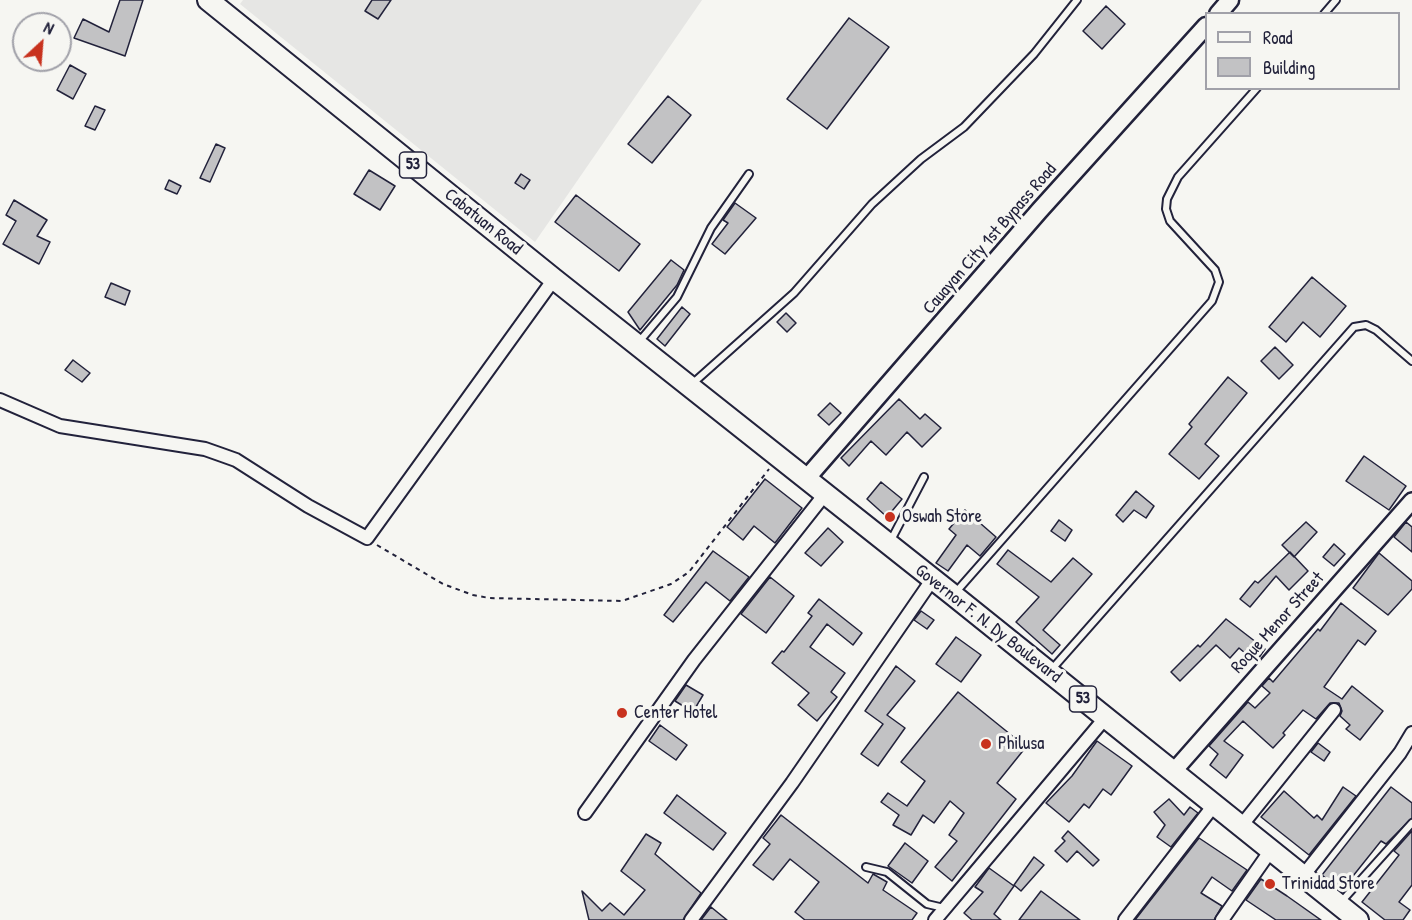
<!DOCTYPE html>
<html>
<head>
<meta charset="utf-8">
<style>
  body { margin:0 }
  #map { position:relative; width:1412px; height:920px; overflow:hidden; background:#f6f6f2; font-family:"Patrick Hand",sans-serif }
  canvas { display:block }
  .legend { position:absolute; left:1205px; top:12px; width:195px; height:78px; box-sizing:border-box; background:#f6f6f2; border:2px solid #a1a1a9; margin:0; padding:8px 10px; list-style:none; font-size:18px; color:#22223b }
  .legend li { display:flex; align-items:center; gap:12px; height:30px }
  .legend b { width:30px; border:2px solid #a1a1a9 }
  .north { position:absolute; left:12px; top:12px; width:60px; height:60px; box-sizing:border-box; background:#f6f6f2; border:2px solid #a1a1a9; border-radius:50%; rotate:26deg; font-size:16px; font-weight:700; line-height:24px; text-align:center; color:#22223b }
  .north::after { content:''; display:block; margin:auto; width:21px; height:27px; background:#c8321e; clip-path:polygon(50% 0,100% 100%,50% 72%,0 100%) }
</style>
</head>
<body>
<div id="map">
<canvas width="1412" height="920"></canvas>
<ul class="legend">
<li><b style="height:8px;background:#f6f6f2"></b>Road</li>
<li><b style="height:16px;background:#c2c2c4"></b>Building</li>
</ul>
<div class="north">N</div>
</div>
<script>
const context = document.querySelector('canvas').getContext('2d');
context.lineJoin = 'round';
function fillPath(path, color) { context.fillStyle = color; context.fill(path, 'evenodd'); }
const poly = rows => new Path2D(rows.map(r => 'M' + r).join(''));
function trace(path, color, width, dash) { context.strokeStyle = color; context.lineWidth = width; context.lineCap = dash ? 'butt' : 'round'; context.setLineDash(dash || []); context.stroke(path); }
function write(font, color, halo, rows, align = 'center') {
  context.font = font + ' "Patrick Hand",sans-serif'; context.lineWidth = 6; context.setLineDash([]); context.textBaseline = 'middle'; context.strokeStyle = halo; context.fillStyle = color; for (const [text, x, y, turn = 0] of rows) {
    context.save(); context.translate(x, y); context.rotate((+turn || 0) * Math.PI / 180); context.textAlign = isNaN(turn) ? turn : align; if (halo) context.strokeText(text, 0, 0); context.fillText(text, 0, 0); context.restore();
  }
}
fillPath(poly([
  [243,0,702,0,535,242,240,4]
]), '#e6e6e4');
const building = poly([
  [120,0,143,0,125,56,74,38,83,19,109,32,120,0],
  [372,0,391,0,378,19,365,11,372,0],
  [1106,6,1125,24,1102,49,1083,31,1106,6],
  [849,18,889,47,827,129,787,99,849,18],
  [70,65,86,74,73,99,57,90,70,65],
  [668,96,691,115,652,163,628,144,668,96],
  [95,106,105,110,95,130,85,126,95,106],
  [216,144,225,148,210,182,200,178,216,144],
  [369,170,395,186,380,210,354,194,369,170],
  [521,174,530,180,524,189,515,183,521,174],
  [169,180,181,186,177,194,165,189,169,180],
  [576,195,640,244,619,271,555,222,576,195],
  [14,200,47,220,37,236,50,242,39,264,3,244,16,221,6,215,14,200],
  [735,203,756,218,725,254,712,244,728,223,723,220,735,203],
  [671,260,684,270,677,285,640,330,628,312,671,260],
  [1312,277,1346,306,1320,337,1303,322,1286,342,1269,327,1312,277],
  [111,283,130,291,125,305,105,297,111,283],
  [682,307,690,314,665,346,657,339,682,307],
  [786,313,796,323,787,332,777,322,786,313],
  [1275,347,1293,365,1279,379,1261,361,1275,347],
  [73,360,90,373,82,382,65,370,73,360],
  [1228,377,1247,393,1205,444,1219,456,1199,479,1169,454,1192,427,1189,424,1228,377],
  [899,399,920,419,925,414,941,428,922,447,907,432,886,455,871,441,849,466,841,458,899,399],
  [830,403,841,413,829,425,818,415,830,403],
  [1364,456,1406,486,1389,510,1346,481,1364,456],
  [765,479,802,508,775,543,754,526,743,540,727,527,765,479],
  [881,482,902,499,887,517,867,499,881,482],
  [1136,491,1154,506,1146,518,1134,510,1123,522,1116,515,1136,491],
  [965,510,996,537,980,556,967,545,948,571,936,563,956,535,949,529,965,510],
  [1059,520,1072,530,1065,541,1051,531,1059,520],
  [1306,522,1317,532,1294,557,1282,545,1306,522],
  [1406,522,1412,527,1412,552,1394,537,1406,522],
  [828,528,843,542,821,566,805,553,828,528],
  [1334,544,1345,554,1334,566,1323,557,1334,544],
  [1008,550,1051,582,1073,558,1092,574,1043,630,1060,645,1052,654,1016,622,1039,597,997,564,1008,550],
  [713,551,749,577,730,601,706,582,673,622,664,615,713,551],
  [1290,552,1308,571,1289,590,1276,576,1250,607,1240,599,1255,581,1258,583,1290,552],
  [1379,553,1412,581,1412,589,1388,615,1353,588,1379,553],
  [770,577,794,596,766,633,741,614,770,577],
  [819,599,862,633,853,645,827,624,810,647,845,673,831,692,837,697,817,721,798,705,809,693,772,663,782,651,784,652,812,616,808,613,819,599],
  [1341,603,1376,631,1365,645,1358,640,1324,687,1342,699,1352,686,1383,711,1360,740,1346,729,1350,725,1340,716,1342,711,1339,703,1330,703,1316,719,1303,710,1283,733,1285,735,1273,748,1243,721,1224,741,1243,755,1226,778,1210,765,1218,754,1209,746,1248,702,1255,708,1270,693,1262,686,1269,678,1273,682,1318,629,1320,631,1341,603],
  [921,611,934,620,927,629,914,620,921,611],
  [1226,619,1265,649,1256,662,1239,648,1230,658,1216,645,1180,681,1171,672,1198,645,1200,647,1226,619],
  [956,637,981,655,961,682,936,664,956,637],
  [896,666,915,681,887,715,905,728,878,766,861,754,883,724,865,711,896,666],
  [686,685,703,695,693,712,675,701,686,685],
  [958,692,1026,747,997,783,1016,799,952,881,935,867,957,841,949,835,964,813,950,801,934,823,923,815,911,835,893,825,899,815,881,802,888,793,907,806,925,781,901,762,958,692],
  [660,725,687,745,676,760,649,741,660,725],
  [1097,741,1132,766,1111,795,1103,789,1089,808,1084,804,1069,822,1046,803,1072,776,1097,741],
  [1318,743,1330,752,1324,761,1311,752,1318,743],
  [1343,787,1356,796,1309,855,1261,817,1284,791,1314,818,1317,815,1322,820,1343,787],
  [1391,787,1412,803,1412,818,1386,844,1381,841,1341,891,1322,875,1391,787],
  [677,795,726,833,713,850,664,813,677,795],
  [1169,799,1184,815,1190,807,1198,813,1171,847,1157,837,1165,825,1154,812,1169,799],
  [781,815,868,883,873,874,887,882,883,890,917,913,912,920,805,920,795,912,819,882,790,859,773,880,753,865,770,844,763,838,781,815],
  [1068,831,1099,860,1093,866,1077,851,1067,862,1055,851,1065,841,1062,838,1068,831],
  [1412,831,1412,885,1399,902,1410,910,1403,920,1385,920,1362,902,1399,855,1394,851,1412,831],
  [646,834,661,843,655,854,701,893,683,920,589,920,582,891,602,911,610,903,624,915,645,890,621,871,646,834],
  [1199,838,1247,870,1232,891,1212,877,1201,893,1222,906,1214,920,1135,920,1199,838],
  [905,843,928,861,912,883,888,866,905,843],
  [1034,857,1044,865,1021,891,1014,885,1034,857],
  [989,868,1014,886,994,914,1001,920,972,920,964,913,983,892,975,887,989,868],
  [1261,879,1287,896,1321,920,1276,920,1246,900,1261,879],
  [1041,891,1080,920,1019,920,1041,891],
  [711,907,727,920,701,920,711,907]
]);
fillPath(building, '#c2c2c4');
trace(building, '#22223b', 1.5);
const service = poly([
  [1324,14,1336,0],
  [638,343,677,297,711,228,749,174],
  [692,384,794,293,872,204,921,159,964,127,1034,54,1077,0],
  [890,542,924,477],
  [956,592,1212,301,1219,282,1215,270,1170,221,1166,209,1167,199,1178,177,1257,88],
  [1052,669,1354,327,1366,325,1376,330,1412,361],
  [866,867,887,872,927,904,944,908],
  [1341,902,1412,823]
]);
const minor = poly([
  [0,400,60,426,205,449,222,455,236,460,308,506,367,538,554,279],
  [585,813,694,660,825,494],
  [1241,826,1334,710],
  [1303,876,1400,753,1412,733],
  [691,920,792,783,932,580],
  [935,920,1106,717],
  [1125,920,1214,805],
  [1222,920,1271,850]
]);
const tertiary = poly([
  [1173,772,1412,501]
]);
const secondary = poly([
  [1218,14,1230,0],
  [806,479,1039,211,1206,26]
]);
const trunk = poly([
  [208,0,554,279,953,595,1358,920]
]);
trace(service, '#22223b', 10);
trace(minor, '#22223b', 16);
trace(tertiary, '#22223b', 20);
trace(secondary, '#22223b', 21);
trace(trunk, '#22223b', 24);
trace(poly([
  [377,545,443,584,473,595,489,598,622,601,671,584,689,572,769,469]
]), '#22223b', 2, [4.5, 4.5]);
trace(service, '#f6f6f2', 6);
trace(minor, '#f6f6f2', 12);
trace(tertiary, '#f6f6f2', 15);
trace(secondary, '#f6f6f2', 16);
trace(trunk, '#f6f6f2', 20);
for (const [x, y, r, color] of [
  [890,517,6,"#c8321e"],
  [622,713,6,"#c8321e"],
  [986,744,6,"#c8321e"],
  [1270,884,6,"#c8321e"]
]) { const dot = new Path2D(); dot.arc(x, y, r, 0, 2 * Math.PI); context.fillStyle = color; context.fill(dot); trace(dot, '#f6f6f2', 2); }
for (const [x, y, w] of [
  [413,165,27],
  [1083,699,27]
]) { const box = new Path2D(); box.roundRect(x - w / 2, y - 13, w, 26, 4.5); context.fillStyle = '#f6f6f2'; context.fill(box); trace(box, '#22223b', 1.5); }
write('bold 16px', '#22223b', null, [
  ["53",413,165],
  ["53",1083,699]
]);
write('18px', '#22223b', '#f6f6f2', [
  ["Cabatuan Road",483,222,39],
  ["Cauayan City 1st Bypass Road",990,239,-49],
  ["Roque Menor Street",1278,623,-48],
  ["Governor F. N. Dy Boulevard",988,624,38]
]);
write('18px', '#22223b', '#f6f6f2', [
  ["Oswah Store",902,517],
  ["Center Hotel",634,713],
  ["Philusa",998,744],
  ["Trinidad Store",1282,884]
], 'left');
</script>
</body>
</html>
